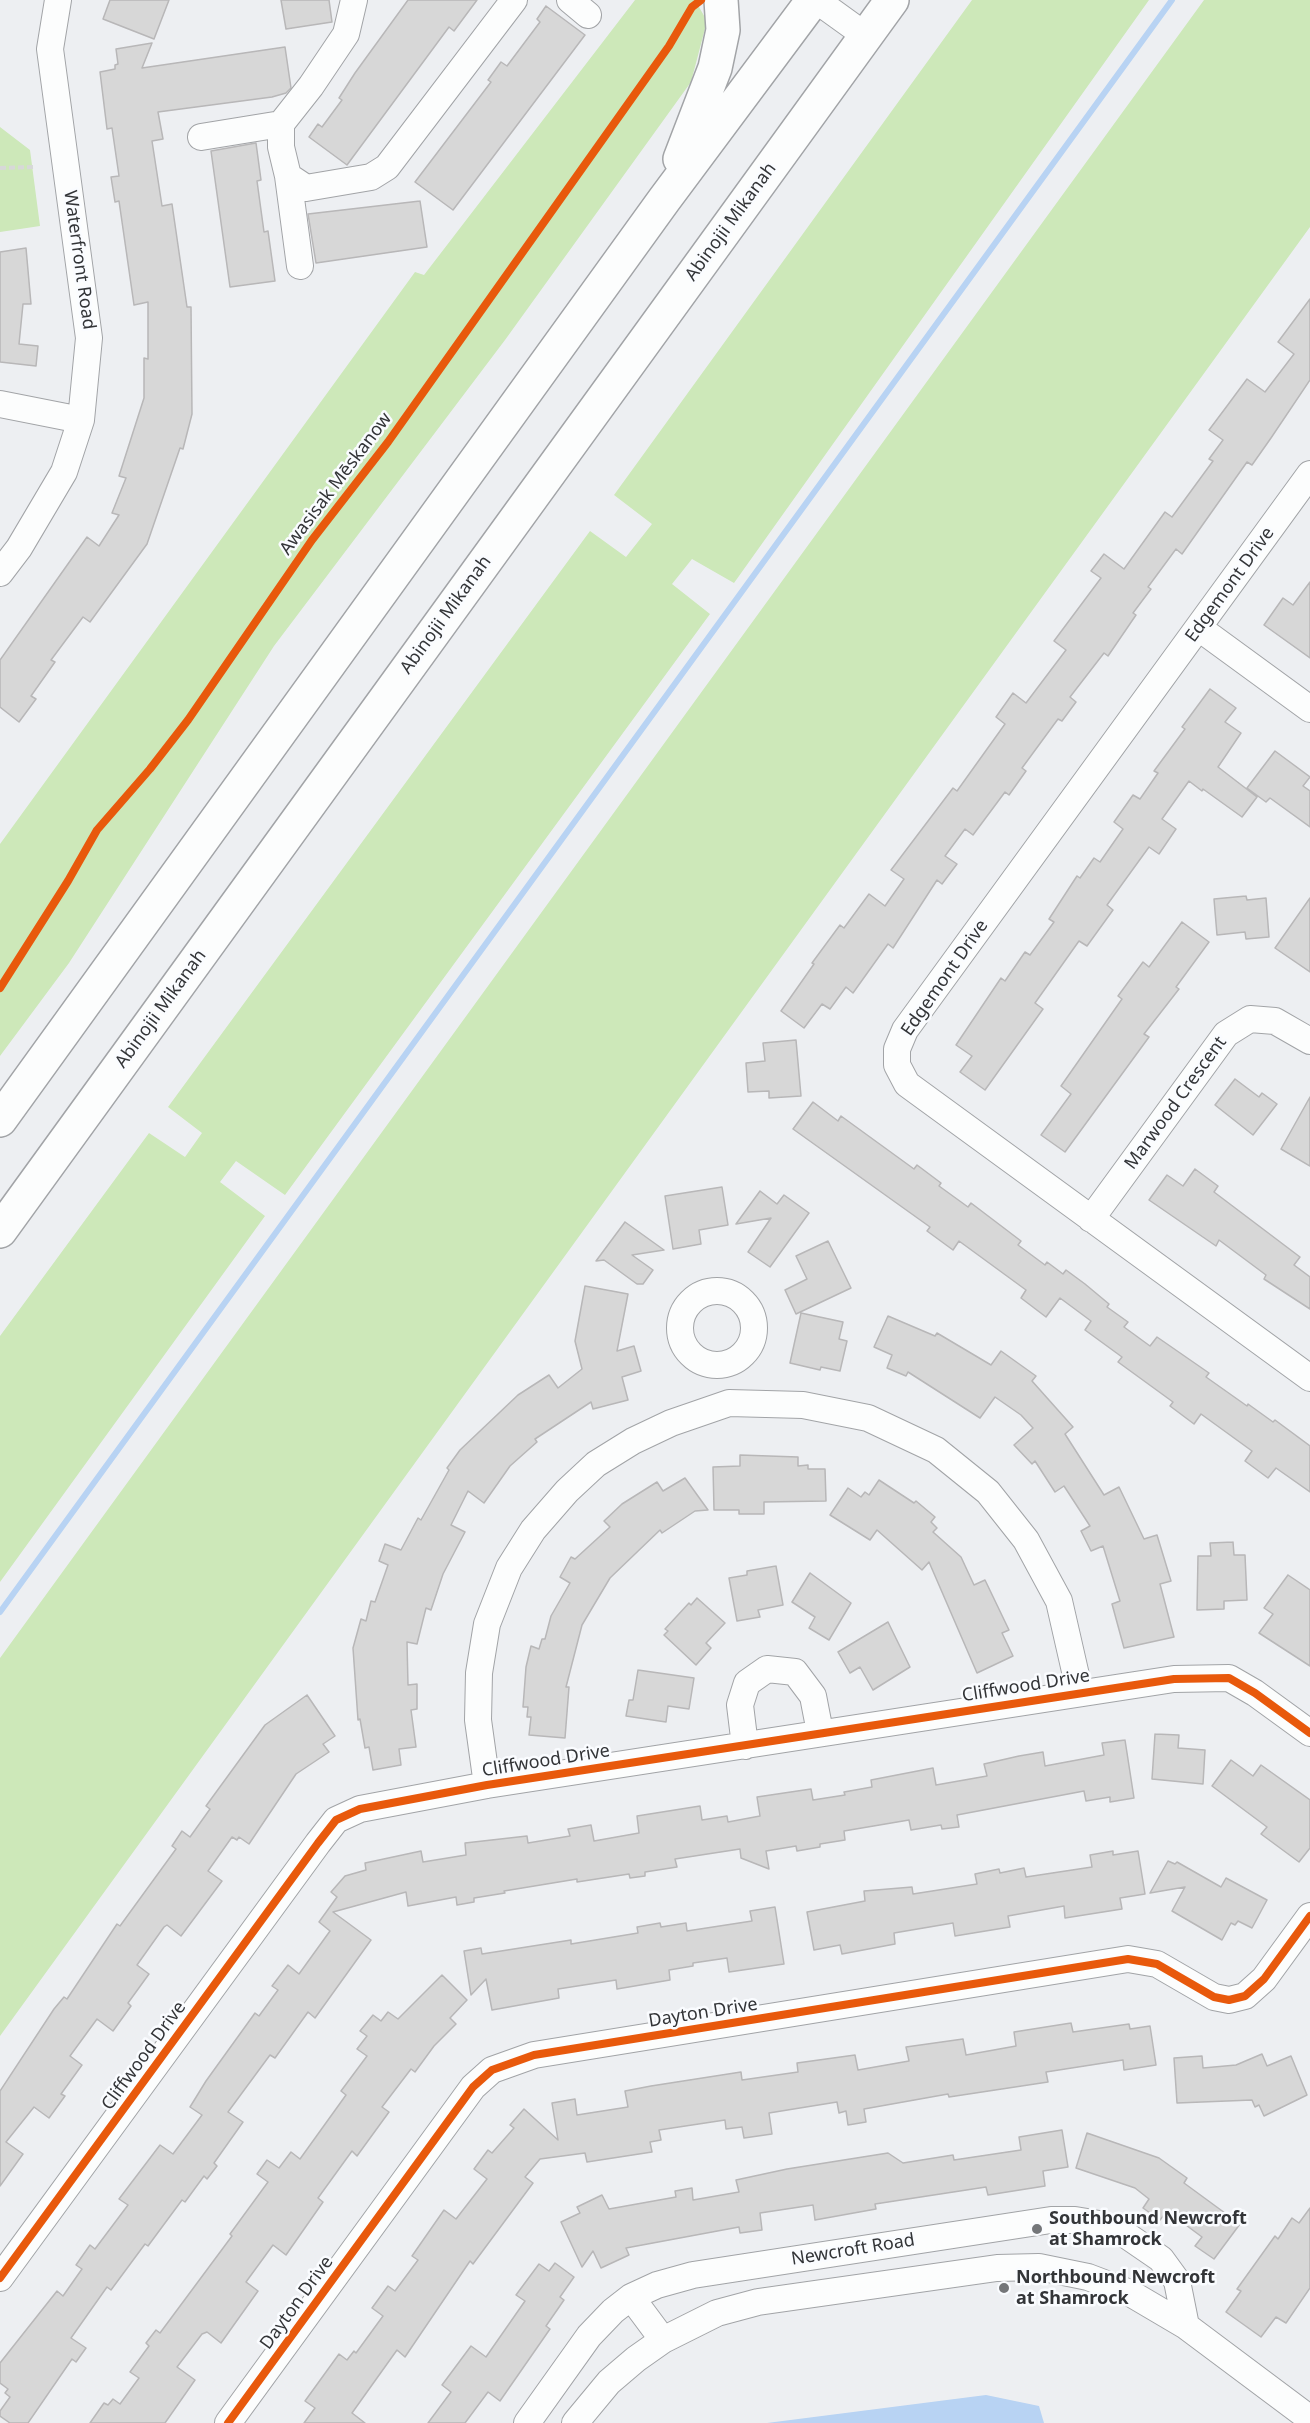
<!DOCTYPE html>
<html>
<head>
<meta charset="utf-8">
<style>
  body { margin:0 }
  canvas { display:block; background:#edeff2 }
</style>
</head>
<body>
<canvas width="1310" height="2423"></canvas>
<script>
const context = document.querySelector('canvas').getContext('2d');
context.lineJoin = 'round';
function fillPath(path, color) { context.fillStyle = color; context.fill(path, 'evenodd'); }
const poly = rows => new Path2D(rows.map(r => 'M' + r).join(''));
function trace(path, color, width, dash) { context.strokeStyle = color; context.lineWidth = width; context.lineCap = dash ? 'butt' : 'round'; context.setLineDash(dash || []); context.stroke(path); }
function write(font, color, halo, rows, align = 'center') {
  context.font = font + ' "Noto Sans",sans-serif'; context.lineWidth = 5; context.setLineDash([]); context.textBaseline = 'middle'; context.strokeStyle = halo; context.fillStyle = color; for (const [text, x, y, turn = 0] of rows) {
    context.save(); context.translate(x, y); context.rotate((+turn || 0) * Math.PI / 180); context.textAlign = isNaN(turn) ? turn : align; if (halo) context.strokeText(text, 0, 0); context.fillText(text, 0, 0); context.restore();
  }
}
fillPath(poly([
  [635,0,695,0,707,21,691,82,505,340,274,646,69,963,0,1056,0,844,415,272,424,275],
  [972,0,1149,0,734,583,692,559,672,584,710,614,285,1195,236,1161,220,1182,265,1216,0,1582,0,1336,149,1133,185,1157,202,1133,168,1107,590,531,626,557,652,524,614,495],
  [1204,0,1310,0,1310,227,0,2036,0,1658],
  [0,127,30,150,40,226,0,232]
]), '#cde8b9');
fillPath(poly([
  [986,2395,1039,2406,1044,2423,767,2423]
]), '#b8d3f3');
trace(poly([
  [0,1612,1172,0]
]), '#b8d3f3', 6);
const building = poly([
  [110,0,169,0,154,39,103,19,110,0],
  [281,0,329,0,332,22,286,29,281,0],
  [408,0,477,0,454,31,449,27,347,165,309,137,318,124,322,127,342,100,339,98,355,73,408,0],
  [546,6,585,35,453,210,415,182,491,82,488,80,501,62,507,66,540,22,537,19,546,6],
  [152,43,142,68,285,47,291,88,286,93,272,97,158,112,163,139,152,141,162,206,172,204,187,307,191,307,192,414,183,449,180,448,147,544,90,622,83,617,51,660,55,662,31,696,36,699,19,722,0,707,0,660,87,537,99,546,119,515,112,513,126,478,119,476,144,398,144,358,148,359,148,302,134,305,119,201,115,202,111,177,119,176,112,128,107,129,100,72,115,69,115,65,118,64,116,49,152,43],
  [256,143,261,180,257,181,264,232,268,231,275,281,230,287,211,151,256,143],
  [420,201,427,247,316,263,308,214,420,201],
  [26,248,31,304,23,304,19,344,38,346,36,366,0,362,0,252,26,248],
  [1310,299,1310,380,1271,438,1252,465,1247,462,1182,554,1176,549,1148,587,1151,589,1133,613,1136,615,1108,656,1104,653,1070,697,1076,702,1062,721,1058,719,1022,768,1026,771,1009,795,1005,792,973,835,965,829,945,856,957,864,942,884,937,880,893,948,888,944,853,993,846,987,830,1009,822,1004,804,1028,781,1011,814,964,812,963,840,925,844,928,869,894,885,906,904,879,891,870,953,788,957,791,1005,724,996,717,1013,693,1026,703,1066,650,1054,641,1101,578,1091,571,1104,554,1124,569,1165,512,1172,517,1213,461,1209,459,1223,440,1209,430,1227,406,1247,379,1265,392,1294,354,1278,342,1310,299],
  [1310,582,1310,658,1264,625,1283,598,1293,605,1310,582],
  [1210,689,1236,708,1225,722,1241,733,1218,767,1257,797,1242,817,1203,789,1202,791,1189,781,1162,819,1176,829,1159,854,1149,847,1107,905,1113,910,1087,946,1079,941,1035,1003,1043,1009,985,1090,960,1072,972,1056,956,1045,1001,978,1005,981,1025,952,1030,955,1054,922,1049,919,1077,876,1080,878,1094,858,1100,862,1123,829,1114,822,1133,795,1140,799,1158,773,1154,771,1185,729,1182,727,1210,689],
  [1275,751,1310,777,1303,786,1310,791,1310,827,1270,798,1266,802,1247,788,1275,751],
  [1246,896,1247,900,1266,898,1269,937,1246,939,1245,932,1217,935,1214,899,1246,896],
  [1310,898,1310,972,1275,948,1310,898],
  [1182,922,1209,942,1176,987,1179,989,1144,1034,1149,1037,1065,1152,1041,1135,1071,1094,1061,1086,1122,999,1118,996,1143,962,1149,967,1182,922],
  [796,1040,801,1096,769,1098,769,1091,748,1092,746,1063,765,1061,763,1043,796,1040],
  [1235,1079,1259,1097,1262,1093,1277,1104,1253,1135,1215,1105,1235,1079],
  [1310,1097,1310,1166,1281,1149,1310,1097],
  [813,1102,838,1121,841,1116,914,1169,917,1165,941,1183,939,1186,968,1207,971,1203,1021,1241,1018,1245,1045,1265,1047,1262,1063,1274,1066,1270,1085,1284,1109,1304,1107,1307,1128,1322,1124,1327,1150,1346,1157,1337,1209,1373,1206,1377,1247,1406,1248,1404,1273,1422,1275,1420,1310,1446,1310,1492,1276,1468,1268,1478,1245,1461,1252,1451,1201,1414,1194,1424,1170,1406,1173,1402,1118,1362,1122,1357,1085,1330,1091,1321,1060,1298,1046,1317,1021,1298,1026,1290,959,1241,953,1250,927,1231,930,1227,793,1129,813,1102],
  [1195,1169,1218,1186,1214,1192,1300,1257,1294,1265,1310,1277,1310,1309,1264,1279,1266,1275,1219,1240,1216,1246,1149,1200,1167,1175,1183,1186,1195,1169],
  [722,1187,728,1225,699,1230,701,1244,673,1249,665,1196,722,1187],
  [760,1191,777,1204,784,1195,809,1213,770,1267,748,1252,771,1218,736,1224,760,1191],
  [625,1222,664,1250,632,1255,653,1270,643,1284,637,1284,604,1260,596,1261,625,1222],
  [828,1241,851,1288,796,1314,785,1290,807,1279,796,1256,828,1241],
  [585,1286,628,1294,617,1351,634,1346,641,1371,622,1377,628,1400,593,1409,591,1402,535,1439,537,1442,510,1466,484,1503,468,1491,451,1525,465,1532,443,1574,431,1610,426,1608,417,1644,407,1642,408,1685,417,1684,417,1709,411,1710,416,1747,399,1749,401,1765,373,1770,369,1747,365,1748,360,1719,358,1720,353,1648,361,1619,366,1621,371,1601,375,1602,388,1565,379,1561,385,1544,401,1550,418,1518,421,1520,449,1470,447,1468,460,1450,518,1395,549,1375,558,1388,582,1369,575,1341,585,1286],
  [801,1313,843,1322,839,1339,847,1341,840,1371,821,1367,820,1370,790,1363,801,1313],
  [888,1316,935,1336,937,1333,991,1365,1001,1351,1036,1376,1032,1381,1073,1427,1065,1434,1104,1495,1119,1487,1144,1539,1157,1535,1171,1581,1160,1584,1174,1637,1124,1648,1112,1604,1120,1601,1103,1546,1091,1551,1081,1531,1090,1526,1064,1486,1055,1492,1035,1461,1032,1464,1014,1445,1033,1428,1021,1415,995,1397,980,1418,908,1372,906,1376,887,1368,892,1355,874,1347,888,1316],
  [740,1455,798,1457,798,1466,808,1465,808,1469,825,1469,826,1501,764,1502,764,1514,739,1514,739,1510,714,1510,713,1467,740,1466,740,1455],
  [685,1478,708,1510,695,1511,662,1533,660,1530,610,1578,582,1625,566,1687,569,1687,565,1738,529,1735,531,1717,527,1717,528,1707,523,1707,526,1667,531,1646,539,1649,542,1639,545,1639,551,1616,570,1583,560,1577,571,1557,575,1559,610,1527,604,1521,622,1504,657,1482,663,1491,685,1478],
  [879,1480,914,1503,916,1501,935,1517,931,1522,937,1528,933,1532,961,1557,974,1585,985,1580,1009,1630,1002,1633,1013,1656,977,1673,929,1562,922,1570,877,1530,870,1540,830,1515,848,1488,861,1497,865,1492,869,1495,879,1480],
  [1233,1542,1234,1555,1245,1555,1247,1600,1224,1601,1224,1609,1197,1610,1198,1556,1211,1556,1210,1543,1233,1542],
  [776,1566,783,1605,758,1610,760,1617,737,1621,729,1578,747,1575,747,1571,776,1566],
  [810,1573,851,1603,829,1640,809,1628,815,1617,792,1602,810,1573],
  [1288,1575,1310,1590,1310,1666,1259,1633,1273,1614,1264,1608,1288,1575],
  [697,1598,725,1623,706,1643,711,1648,696,1665,664,1635,668,1631,665,1629,689,1603,691,1605,697,1598],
  [888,1622,910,1667,873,1690,860,1667,850,1673,838,1652,888,1622],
  [638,1670,694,1678,689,1709,668,1706,666,1722,626,1716,629,1700,633,1700,638,1670],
  [307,1695,335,1736,323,1744,329,1752,296,1774,249,1844,239,1837,237,1840,232,1837,208,1871,222,1881,181,1936,167,1925,164,1927,137,1965,149,1974,128,2003,131,2006,113,2031,97,2019,70,2056,82,2065,61,2094,65,2096,49,2118,34,2107,6,2142,23,2154,0,2186,0,2091,54,2009,64,1997,67,1999,117,1924,120,1926,176,1849,172,1846,182,1831,190,1837,210,1809,206,1806,265,1725,307,1695],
  [1155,1734,1179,1735,1178,1748,1205,1750,1203,1784,1152,1779,1155,1734],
  [1125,1740,1134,1798,1110,1802,1110,1797,1086,1801,1084,1791,957,1815,959,1827,942,1829,941,1825,911,1830,909,1820,844,1831,845,1840,820,1844,820,1847,797,1851,796,1846,766,1851,769,1869,741,1858,740,1849,675,1859,677,1867,645,1872,645,1876,630,1878,629,1874,577,1882,577,1879,504,1891,505,1893,474,1898,474,1902,457,1905,456,1897,408,1906,406,1892,333,1912,371,1940,315,2018,308,2012,275,2058,270,2055,228,2112,243,2122,214,2163,217,2166,207,2179,204,2176,185,2202,182,2200,148,2246,145,2244,111,2290,107,2287,71,2338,86,2348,76,2362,72,2359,28,2423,10,2423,0,2416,0,2411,10,2397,5,2393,8,2389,0,2383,0,2363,57,2291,63,2296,82,2269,76,2265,90,2245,95,2249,128,2205,119,2199,160,2145,173,2154,202,2115,190,2107,206,2081,255,2013,259,2016,278,1990,272,1986,288,1965,299,1974,330,1931,319,1922,337,1897,331,1892,345,1876,366,1870,365,1863,421,1851,423,1862,466,1855,465,1843,527,1836,528,1843,570,1836,568,1829,591,1825,594,1841,639,1833,637,1816,700,1806,702,1820,727,1816,728,1822,760,1816,757,1797,811,1789,813,1800,845,1795,844,1792,872,1787,871,1780,933,1768,936,1785,987,1776,984,1764,1019,1756,1043,1752,1045,1766,1104,1755,1102,1743,1125,1740],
  [1231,1760,1253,1776,1261,1765,1310,1800,1310,1848,1299,1862,1261,1834,1267,1827,1212,1786,1231,1760],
  [1113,1851,1113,1855,1138,1851,1145,1894,1120,1898,1122,1909,1065,1918,1064,1906,1008,1916,1010,1927,955,1936,953,1923,894,1933,895,1944,842,1954,840,1945,814,1950,807,1912,865,1901,864,1891,912,1887,913,1894,977,1884,975,1874,999,1869,1000,1873,1024,1868,1026,1877,1092,1867,1090,1855,1113,1851],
  [1168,1861,1175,1864,1177,1862,1221,1887,1226,1878,1267,1900,1252,1928,1238,1921,1235,1925,1231,1923,1222,1940,1172,1911,1185,1887,1150,1893,1168,1861],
  [775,1907,784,1964,729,1972,727,1958,693,1963,693,1966,669,1970,670,1980,617,1989,616,1980,558,1989,559,1998,492,2010,486,1979,471,1995,464,1951,481,1948,482,1954,571,1940,571,1944,638,1933,637,1927,660,1923,661,1927,686,1923,687,1931,752,1921,750,1911,775,1907],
  [442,1975,467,2000,450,2018,456,2024,434,2046,415,2072,411,2069,382,2107,389,2112,357,2156,352,2151,318,2198,323,2202,286,2255,273,2245,246,2282,258,2291,221,2343,207,2332,202,2334,177,2367,195,2380,165,2423,90,2423,104,2403,108,2405,113,2399,120,2404,139,2378,130,2372,149,2346,146,2343,156,2330,160,2333,232,2236,230,2234,268,2182,257,2174,267,2160,279,2168,291,2152,300,2159,346,2095,341,2091,367,2056,357,2049,367,2036,360,2031,373,2015,381,2021,388,2012,398,2019,442,1975],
  [1071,2023,1073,2032,1129,2024,1130,2029,1150,2026,1156,2065,1124,2070,1123,2060,1046,2072,1048,2082,949,2097,948,2094,864,2109,866,2122,848,2125,846,2111,839,2113,837,2102,769,2113,772,2134,744,2138,742,2127,726,2129,725,2120,659,2130,661,2140,650,2142,652,2152,587,2162,585,2153,540,2159,525,2177,533,2183,473,2264,470,2261,405,2357,397,2350,352,2413,365,2423,304,2423,315,2408,305,2401,339,2354,347,2360,354,2351,356,2353,383,2316,372,2308,388,2286,395,2291,418,2260,412,2256,444,2210,456,2219,487,2179,474,2169,488,2150,492,2153,514,2128,510,2125,524,2109,558,2140,552,2103,575,2099,577,2115,628,2107,625,2091,651,2086,741,2072,742,2080,798,2072,797,2063,855,2055,858,2070,909,2061,906,2047,963,2039,966,2055,1016,2046,1014,2032,1071,2023],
  [1262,2054,1267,2066,1291,2056,1307,2095,1264,2116,1259,2105,1255,2107,1252,2100,1177,2103,1174,2058,1202,2056,1203,2068,1236,2065,1262,2054],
  [1062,2130,1068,2167,1043,2171,1045,2186,988,2195,986,2187,875,2204,876,2209,815,2220,813,2205,760,2213,762,2230,740,2233,739,2227,626,2248,629,2255,601,2268,593,2251,582,2267,561,2222,580,2213,577,2207,602,2195,609,2209,676,2197,675,2191,692,2188,693,2200,739,2192,736,2180,787,2169,888,2153,903,2163,953,2155,954,2160,1021,2150,1019,2137,1062,2130],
  [1087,2133,1159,2158,1187,2178,1184,2183,1240,2224,1214,2259,1195,2246,1202,2237,1167,2211,1160,2220,1143,2208,1149,2199,1135,2188,1076,2168,1087,2133],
  [1310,2208,1310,2288,1286,2323,1276,2317,1261,2337,1226,2312,1241,2291,1237,2289,1275,2236,1278,2239,1292,2218,1299,2223,1310,2208],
  [555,2263,574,2277,560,2297,564,2300,546,2326,550,2329,500,2401,488,2392,465,2423,428,2423,451,2392,442,2385,471,2346,486,2357,525,2301,516,2295,539,2264,549,2271,555,2263]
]);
fillPath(building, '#d7d7d7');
trace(building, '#b8b7b8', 1.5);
const minor = poly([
  [354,0,346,34,311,86,281,124,281,147,288,176,306,188,371,177,387,167,514,0],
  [570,0,588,15],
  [816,0,866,36],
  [201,137,281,124],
  [288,176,300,266],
  [0,404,81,420],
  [1310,474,905,1030,897,1049,897,1065,907,1084,1310,1378],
  [0,573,19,548,64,472,81,420,89,338,50,49,58,0],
  [1199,628,1310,709],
  [1091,1219,1226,1034,1250,1019,1275,1021,1310,1041],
  '680 1328a37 37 0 1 1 74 0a37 37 0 1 1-74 0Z',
  [745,1746,740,1705,747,1683,767,1669,795,1672,813,1696,820,1732],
  [487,1785,478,1720,479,1673,487,1624,509,1568,533,1530,567,1491,596,1464,633,1441,671,1423,729,1403,803,1405,868,1418,936,1450,988,1492,1026,1540,1059,1601,1080,1693],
  [0,2278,318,1843,336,1820,360,1809,487,1785,1174,1679,1229,1678,1255,1693,1310,1733],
  [631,2297,663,2340],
  [228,2423,473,2087,492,2070,534,2055,1128,1959,1157,1964,1214,1997,1229,2000,1245,1996,1264,1979,1310,1916],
  [527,2423,589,2336,613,2311,631,2297,657,2285,693,2275,1051,2220,1075,2220,1099,2224,1126,2235,1161,2259,1177,2281,1186,2326],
  [575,2423,609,2382,636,2359,663,2340,717,2313,758,2302,997,2268,1039,2267,1088,2277,1130,2293,1186,2326,1305,2415]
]);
const major = poly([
  [680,159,715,68,723,30,721,0],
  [0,1120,664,200,813,0],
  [0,1231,892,0]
]);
trace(minor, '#a2a4a7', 28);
trace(major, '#a2a4a7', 36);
trace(poly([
  [0,168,36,167]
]), '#d7d8d8', 4, [6, 3]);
trace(minor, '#fcfdfd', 26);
trace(major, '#fcfdfd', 33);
trace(poly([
  [0,988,68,881,97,830,150,769,188,720,312,540,388,442,669,46,692,7,701,0],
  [0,2278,318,1843,336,1820,360,1809,487,1785,1174,1679,1229,1678,1255,1693,1310,1733],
  [228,2423,473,2087,492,2070,534,2055,1128,1959,1157,1964,1214,1997,1229,2000,1245,1996,1264,1979,1310,1916]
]), '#e8590c', 8);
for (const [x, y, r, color] of [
  [1037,2229,6,"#747679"],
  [1004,2288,6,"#747679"]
]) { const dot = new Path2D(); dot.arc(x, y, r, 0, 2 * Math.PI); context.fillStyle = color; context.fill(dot); trace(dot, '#fafcff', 2); }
write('18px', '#333538', '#fafcff', [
  ["Abinojii Mikanah",731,222,-54],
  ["Waterfront Road",79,260,82],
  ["Awasisak Mēskanow",336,484,-53],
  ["Edgemont Drive",1230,585,-54],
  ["Abinojii Mikanah",446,615,-54],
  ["Edgemont Drive",945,978,-55],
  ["Abinojii Mikanah",161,1009,-54],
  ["Marwood Crescent",1176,1103,-54],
  ["Cliffwood Drive",1026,1686,-9],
  ["Cliffwood Drive",546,1761,-9],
  ["Dayton Drive",703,2013,-9],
  ["Cliffwood Drive",144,2056,-54],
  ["Newcroft Road",853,2250,-9],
  ["Dayton Drive",297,2303,-54]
]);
write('bold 18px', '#333538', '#fafcff', [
  ["Southbound Newcroft",1049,2219],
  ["at Shamrock",1049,2240],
  ["Northbound Newcroft",1016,2278],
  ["at Shamrock",1016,2299]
], 'left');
</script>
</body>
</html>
